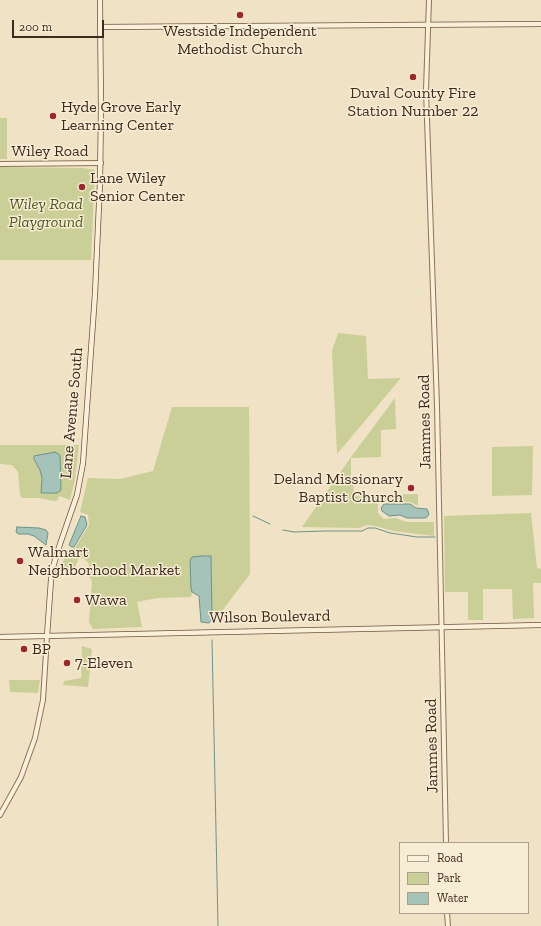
<!DOCTYPE html>
<html>
<head>
<meta charset="utf-8">
<style>
  body { margin:0 }
  #map { position:relative; width:541px; height:926px; overflow:hidden; background:#f0e2c4; font-family:"Zilla Slab",serif }
  canvas { display:block }
  .legend { position:absolute; left:399px; top:842px; width:130px; height:72px; box-sizing:border-box; background:#f7ecd4; border:1px solid #ac9f8b; margin:0; padding:5px 7px; list-style:none; font-size:12px; color:#3b2c1e }
  .legend li { display:flex; align-items:center; gap:8px; height:20px }
  .legend b { width:20px; border:1px solid #ac9f8b }
  .scale { position:absolute; left:12px; top:20px; width:92px; height:18px; box-sizing:border-box; border:2px solid #3b2c1e; border-top:0; padding-left:5px; font-size:12px; line-height:14px; white-space:nowrap; color:#3b2c1e; -webkit-text-stroke:3px #f7ecd4; paint-order:stroke }
</style>
</head>
<body>
<div id="map">
<canvas width="541" height="926"></canvas>
<ul class="legend">
<li><b style="height:5px;background:#faefd8"></b>Road</li>
<li><b style="height:11px;background:#cacf97"></b>Park</li>
<li><b style="height:11px;background:#a6c3ba"></b>Water</li>
</ul>
<div class="scale">200 m</div>
</div>
<script>
const context = document.querySelector('canvas').getContext('2d');
context.lineJoin = 'round';
function fillPath(path, color) { context.fillStyle = color; context.fill(path, 'evenodd'); }
const poly = rows => new Path2D(rows.map(r => 'M' + r).join(''));
function trace(path, color, width, dash) { context.strokeStyle = color; context.lineWidth = width; context.lineCap = dash ? 'butt' : 'round'; context.setLineDash(dash || []); context.stroke(path); }
function write(font, color, halo, rows, align = 'center') {
  context.font = font + ' "Zilla Slab",serif'; context.lineWidth = 3; context.setLineDash([]); context.textBaseline = 'middle'; context.strokeStyle = halo; context.fillStyle = color; for (const [text, x, y, turn = 0] of rows) {
    context.save(); context.translate(x, y); context.rotate((+turn || 0) * Math.PI / 180); context.textAlign = isNaN(turn) ? turn : align; if (halo) context.strokeText(text, 0, 0); context.fillText(text, 0, 0); context.restore();
  }
}
fillPath(poly([
  [7,118,7,159,0,159,0,118],
  [0,167,83,168,95,170,91,260,0,260],
  [338,333,366,336,368,379,401,378,337,454,332,351],
  [395,398,396,429,381,430,381,457,351,458,351,478,353,478,354,496,418,494,418,506,410,502,378,502,378,513,384,519,395,518,407,522,434,522,434,536,394,531,375,526,366,525,360,528,302,527,351,457],
  [172,407,249,407,250,574,219,615,215,617,212,614,211,556,190,560,192,592,191,597,157,598,137,602,142,627,93,629,89,622,92,582,88,574,89,564,84,558,78,559,75,569,66,572,62,565,67,550,75,548,89,525,88,515,80,512,88,478,120,479,153,471],
  [0,445,79,445,75,479,70,500,59,496,58,500,54,501,39,498,22,498,20,495,18,472,12,465,0,464],
  [60,455,41,489,42,478,40,470,34,459],
  [533,446,532,495,492,496,492,447],
  [531,513,537,568,541,569,541,583,533,583,534,618,513,619,512,589,483,589,483,620,468,620,468,592,445,592,444,516],
  [82,646,92,649,88,687,63,685,64,681,81,678],
  [9,680,40,680,38,693,10,692]
]), '#cacf97');
const water = poly([
  [55,452,60,455,61,490,57,493,41,493,42,478,40,470,34,459,34,456,55,452],
  [384,504,410,504,416,508,427,509,429,514,427,517,425,518,407,518,400,515,389,516,382,511,381,508,384,504],
  [81,516,85,517,87,525,74,547,72,547,69,545,81,516],
  [17,527,39,528,46,530,48,533,46,545,34,536,28,534,18,534,16,532,17,527],
  [201,556,211,556,212,619,209,623,201,622,199,596,192,592,191,588,190,560,192,557,201,556]
]);
fillPath(water, '#a6c3ba');
trace(water, '#6c9288', 1);
trace(poly([
  [253,516,270,524],
  [283,530,294,532,325,531,362,531,368,528,375,528,390,533,417,537,435,537],
  [212,640,218,926]
]), '#6c9288', 1);
const tertiary = poly([
  [429,0,426,90,437,406,446,843],
  [0,164,101,163],
  [0,815,21,777,35,738,43,700,47,636],
  [447,913,448,926]
]);
const secondary = poly([
  [100,27,541,24],
  [47,636,51,580,53,567,60,544,77,495,83,463,95,294,100,182,101,109,100,0],
  [0,637,541,625]
]);
trace(tertiary, '#8c7359', 6);
trace(secondary, '#6e543d', 6);
trace(tertiary, '#faefd8', 4);
trace(secondary, '#faefd8', 4.5);
for (const [x, y, r, color] of [
  [240,15,4,"#9e272a"],
  [413,77,4,"#9e272a"],
  [53,116,4,"#9e272a"],
  [82,187,4,"#9e272a"],
  [411,488,4,"#9e272a"],
  [20,561,4,"#9e272a"],
  [77,600,4,"#9e272a"],
  [24,649,4,"#9e272a"],
  [67,663,4,"#9e272a"]
]) { const dot = new Path2D(); dot.arc(x, y, r, 0, 2 * Math.PI); context.fillStyle = color; context.fill(dot); trace(dot, '#f7ecd4', 1.5); }
write('16px', '#3b2c1e', '#f7ecd4', [
  ["Westside Independent",240,31,"center"],
  ["Methodist Church",240,49,"center"],
  ["Duval County Fire",413,93,"center"],
  ["Station Number 22",413,111,"center"],
  ["Hyde Grove Early",61,107],
  ["Learning Center",61,125],
  ["Lane Wiley",90,178],
  ["Senior Center",90,196],
  ["Deland Missionary",403,479,"right"],
  ["Baptist Church",403,497,"right"],
  ["Walmart",28,552],
  ["Neighborhood Market",28,570],
  ["Wawa",85,600],
  ["BP",32,649],
  ["7-Eleven",75,663]
], 'left');
write('16px', '#3b2c1e', '#f7ecd4', [
  ["Wiley Road",50,151],
  ["Lane Avenue South",72,413,-85],
  ["Jammes Road",425,422,-91],
  ["Wilson Boulevard",270,617,-1],
  ["Jammes Road",432,746,-91]
]);
write('italic 16px', '#4d5924', '#f7ecd4', [
  ["Wiley Road",46,204],
  ["Playground",46,222]
]);
</script>
</body>
</html>
